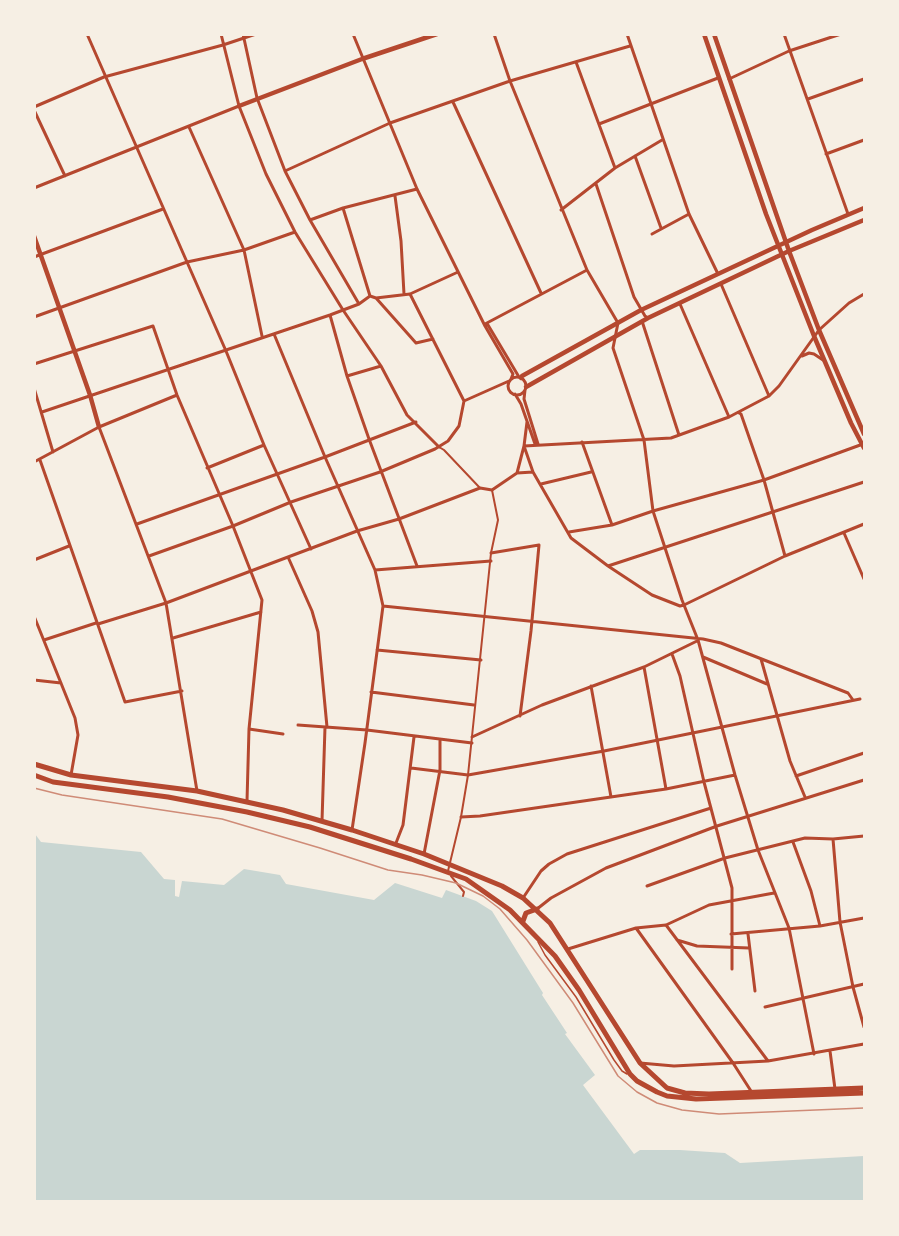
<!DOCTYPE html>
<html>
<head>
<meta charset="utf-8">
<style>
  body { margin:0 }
  #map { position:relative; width:899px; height:1236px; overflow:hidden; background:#f6efe4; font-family:"Public Sans",sans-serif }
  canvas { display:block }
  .frame { position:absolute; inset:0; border:36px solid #f6efe4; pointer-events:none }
</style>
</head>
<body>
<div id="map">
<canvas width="899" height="1236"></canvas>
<div class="frame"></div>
</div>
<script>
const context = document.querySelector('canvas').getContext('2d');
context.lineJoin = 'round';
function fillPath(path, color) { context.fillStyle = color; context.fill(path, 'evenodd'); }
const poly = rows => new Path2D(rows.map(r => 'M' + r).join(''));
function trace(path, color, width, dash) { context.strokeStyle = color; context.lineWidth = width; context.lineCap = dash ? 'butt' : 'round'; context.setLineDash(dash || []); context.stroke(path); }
fillPath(poly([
  [35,834,41,842,141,852,164,879,175,880,175,896,179,897,182,881,224,885,244,869,280,875,286,884,374,900,395,883,442,898,446,890,476,901,492,911,543,993,542,995,567,1033,565,1034,595,1075,583,1085,634,1154,640,1150,680,1150,725,1153,740,1163,864,1156,864,1201,35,1202]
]), '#c9d6d2');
trace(poly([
  [538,942,545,955,576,997,614,1060,622,1071,627,1074]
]), '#b5482f', 1.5);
trace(poly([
  [439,447,444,450,480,488],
  [448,871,461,817,468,775,491,553,498,520,492,490],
  [451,876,464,892,463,896]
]), '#b5482f', 2);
trace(poly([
  [87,34,226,351,264,445,311,549],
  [221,34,239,106,266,174,295,232,343,310,381,366],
  [243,34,257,98,285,171,310,220,359,304],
  [353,34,417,189,485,326,513,374,511,379],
  [494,34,510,81,587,270,618,323,613,348,644,440,653,511,682,600,698,640,735,775,758,850,789,928,814,1054],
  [627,34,689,214,718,274],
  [784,34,848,214],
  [576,62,615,168],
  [729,79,789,51,841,34],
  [808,99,864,79],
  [453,102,541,293],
  [34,107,104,77,223,45,256,34],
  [34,110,65,176],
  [599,124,718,78],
  [189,127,244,250,262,336],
  [826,154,864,140],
  [635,156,661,228],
  [285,171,390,123,510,81,630,46],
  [596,184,634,297,645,316,648,318],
  [34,188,239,106],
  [395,196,401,241,404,294],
  [343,208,370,296],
  [561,210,615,168,662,140],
  [310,220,343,208,417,189],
  [652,234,689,214],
  [34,257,163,209],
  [721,284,769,396],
  [376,298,416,343,433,339],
  [680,304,729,417],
  [330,315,347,376,369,439,417,566],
  [34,317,187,262,244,250,295,232],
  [642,321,679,435],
  [485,324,587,270],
  [485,324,488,325,519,377],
  [274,334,325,457,375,570,383,606,365,743,352,830],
  [802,356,809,353,814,354,823,360],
  [34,364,153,326,177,395,233,526,262,600,249,729,247,801],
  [347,376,381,366,407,415,439,447],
  '508 386a9 9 0 1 1 18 0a9 9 0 1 1-18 0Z',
  [34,388,53,452],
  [525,390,524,399,538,444],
  [515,394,521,404,535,444],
  [464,401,509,381],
  [42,412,330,315,359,304,370,296,376,298,410,294,458,272],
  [739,413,741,414,764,480,785,556],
  [99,427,166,603,197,791],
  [582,442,612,525],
  [524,446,671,438,729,417,769,396,779,386,819,330,849,303,864,294],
  [524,446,533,472,571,538,608,566,652,595,680,606,684,605],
  [40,460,125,702,182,691],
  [34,462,99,427,177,395],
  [207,468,264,445],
  [517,473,524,446,527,422],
  [541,484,591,472],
  [137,524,325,457,416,422],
  [569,532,612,525,653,511,764,480,863,444],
  [844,533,864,579],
  [491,553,539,545,531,631,520,716],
  [149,556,233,526,291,502,380,472,435,449,448,441,459,426,464,401,410,294],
  [288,557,312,611,318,632,327,727],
  [34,560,69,546],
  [608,566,864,482],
  [375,570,491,561],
  [684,605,785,556,864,524],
  [383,606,703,639,721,643,848,693,853,700],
  [34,616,75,718,78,735,71,775],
  [98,624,166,603,357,531,399,519,480,488,492,490,517,473,533,472],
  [173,638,261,612],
  [44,640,96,623],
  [377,650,481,660],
  [672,654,680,676,704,782,732,888,732,969],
  [703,657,767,684],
  [761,659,790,761,805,797],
  [644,667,666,789],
  [34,680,61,683],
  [591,686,611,797],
  [371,692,474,705],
  [298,725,367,730,472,743],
  [249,729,283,734],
  [472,737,542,705,644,667,697,641],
  [411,768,468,775,604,751,860,699],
  [796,776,864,753],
  [461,817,480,816,666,789,735,775],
  [322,821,325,727],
  [833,839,840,922,853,987,864,1027],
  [793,842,811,891,820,926],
  [396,843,403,825,414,737],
  [424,854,440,770,440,740],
  [647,886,725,858,805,838,833,839,864,836],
  [523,898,541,871,549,864,567,854,711,808],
  [537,909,551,898,606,868,717,826,864,780],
  [666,925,768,1061],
  [636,928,733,1063,751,1091],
  [731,934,820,926,864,918],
  [748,934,755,991],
  [677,940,697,946,749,948],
  [568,949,636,928,666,925,709,905,774,893],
  [765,1007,864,984],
  [830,1051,835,1089],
  [640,1063,674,1066,768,1061,864,1044]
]), '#b5482f', 3);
trace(poly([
  [239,106,362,59,437,34],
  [34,236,90,395,99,427]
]), '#b5482f', 4.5);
trace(poly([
  [704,34,766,214,814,336,851,423,864,448],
  [714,34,789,251,819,330,864,434],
  [521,378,522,376,641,310,812,230,864,208],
  [526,387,648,318,789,251,864,220]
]), '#b5482f', 4.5);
trace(poly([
  [34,764,71,775,197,791,283,810,352,830,424,854,502,886,523,898,550,923,640,1063,667,1088,685,1093,709,1094,864,1088],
  [34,775,53,782,168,797,247,812,310,827,411,859,466,879,510,910,555,956,579,990,630,1074,637,1081,657,1092,667,1096,696,1099,864,1093],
  [523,921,526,913,537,909]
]), '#b5482f', 5);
trace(poly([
  [34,788,62,795,222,819,320,848,388,870,422,875,456,883,483,896,500,909,527,940,573,1003,618,1076,637,1092,657,1103,682,1110,719,1114,864,1108]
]), '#cf8b77', 1.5);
</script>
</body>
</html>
